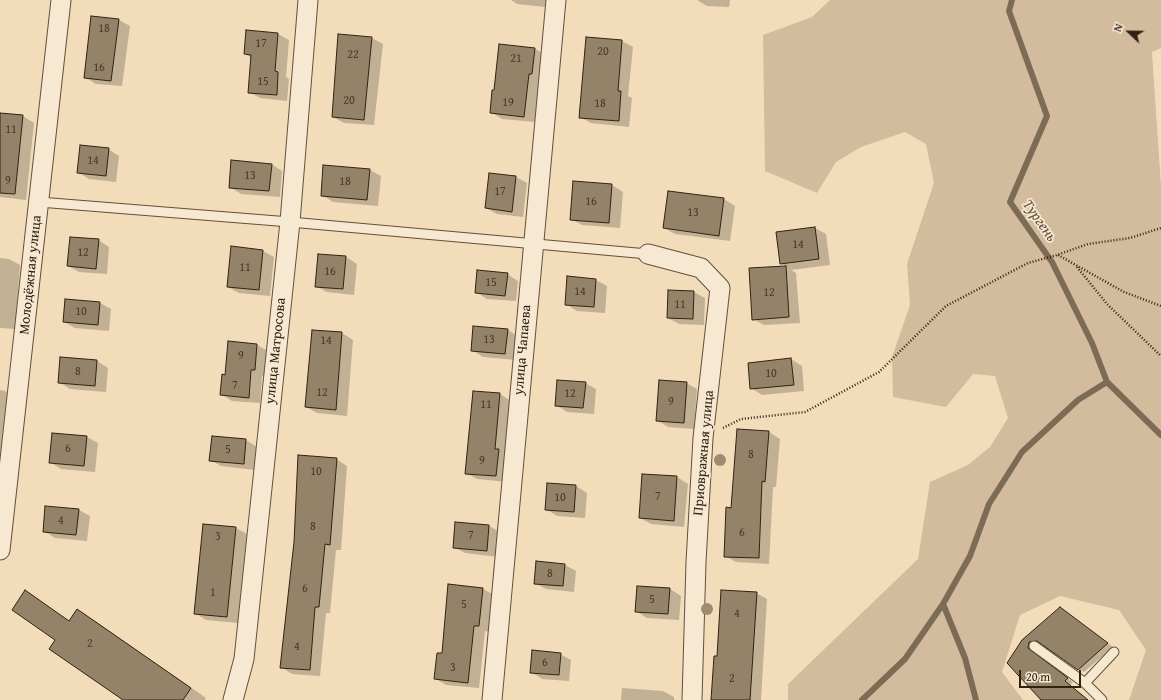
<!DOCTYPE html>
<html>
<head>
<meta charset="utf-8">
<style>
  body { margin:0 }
  #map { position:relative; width:1161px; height:700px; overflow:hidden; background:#f3dcba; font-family:"Gentium Book Plus",serif }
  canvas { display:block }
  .north { position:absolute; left:1109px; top:12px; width:40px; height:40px; -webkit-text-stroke:3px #f7e8d2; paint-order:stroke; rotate:292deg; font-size:11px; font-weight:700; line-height:16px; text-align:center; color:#302212 }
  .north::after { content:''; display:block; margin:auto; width:14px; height:18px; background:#302212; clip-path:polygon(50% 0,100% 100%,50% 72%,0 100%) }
  .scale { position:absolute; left:1019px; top:670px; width:62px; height:18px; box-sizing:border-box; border:2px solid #302212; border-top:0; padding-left:5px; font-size:12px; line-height:14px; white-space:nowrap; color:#302212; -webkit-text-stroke:3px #f7e8d2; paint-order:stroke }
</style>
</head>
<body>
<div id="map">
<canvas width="1161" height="700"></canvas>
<div class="north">N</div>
<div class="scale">20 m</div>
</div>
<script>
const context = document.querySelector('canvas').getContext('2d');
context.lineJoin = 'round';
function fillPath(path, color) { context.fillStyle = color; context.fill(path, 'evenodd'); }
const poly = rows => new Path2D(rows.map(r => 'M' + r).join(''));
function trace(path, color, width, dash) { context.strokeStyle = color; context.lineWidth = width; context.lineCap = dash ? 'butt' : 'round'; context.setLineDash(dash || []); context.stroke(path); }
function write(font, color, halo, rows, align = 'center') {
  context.font = font + ' "Gentium Book Plus",serif'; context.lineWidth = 3.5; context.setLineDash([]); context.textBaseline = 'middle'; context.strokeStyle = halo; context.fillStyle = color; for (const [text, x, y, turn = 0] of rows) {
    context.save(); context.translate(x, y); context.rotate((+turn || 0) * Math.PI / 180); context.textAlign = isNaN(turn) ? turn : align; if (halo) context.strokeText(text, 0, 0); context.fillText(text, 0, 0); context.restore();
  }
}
fillPath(poly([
  [830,0,1161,0,1161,48,1152,52,1161,187,1161,700,1129,700,1146,650,1119,610,1060,596,1020,615,1002,672,1023,700,788,700,788,684,918,559,930,482,968,465,990,447,1008,418,995,376,973,374,946,407,893,397,892,357,910,305,907,264,934,183,926,144,905,132,861,147,836,162,817,193,765,171,763,35,812,17]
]), '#d2bc9d');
fillPath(poly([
  [511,0,546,0,545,7,517,4],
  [697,0,730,0,729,7,707,6],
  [119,20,130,26,122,86,96,84,85,77],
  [247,31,278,34,289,40,286,77,289,79,287,101,260,98,249,92,252,58,245,54],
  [372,38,383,44,374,125,344,123,333,117],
  [622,41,633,47,628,96,632,98,629,127,591,123,580,117],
  [500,45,535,49,546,55,540,79,535,122,502,119,491,112,495,91],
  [0,114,23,116,34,123,26,200,0,197],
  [108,149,119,156,116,182,89,179,78,172],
  [271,164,282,171,280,197,241,194,230,187],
  [370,170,381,176,378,206,333,202,322,195],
  [516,177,527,183,523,217,497,214,486,208],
  [612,185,623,192,620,228,582,225,571,219],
  [724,199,735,206,730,241,675,234,664,228],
  [815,228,826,234,830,265,791,270,796,273,800,323,764,325,753,319,750,269,786,267,781,263],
  [98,240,109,247,107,274,79,272,68,266],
  [232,248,263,251,274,257,270,296,239,293,228,287],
  [346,257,357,264,354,295,327,292,316,286],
  [0,258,9,259,20,265,15,329,0,328],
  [507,274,518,281,516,301,487,299,476,292],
  [568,277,596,280,607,286,605,313,577,311,566,304],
  [668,291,694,292,705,298,704,325,679,324,668,318],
  [100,303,111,309,109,331,75,328,64,322],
  [508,330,519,337,516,360,483,357,472,350],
  [313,331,342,333,353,340,347,416,317,413,306,407],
  [229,342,257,345,268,351,266,376,262,376,260,403,232,401,221,394,226,376],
  [791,359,802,366,804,391,762,395,751,388],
  [97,361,108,368,106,392,70,389,59,382],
  [585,383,596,389,594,414,567,412,556,405],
  [686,383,697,389,694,429,668,427,657,420],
  [0,390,5,391,16,397,0,471],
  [474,392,500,394,511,401,507,482,477,479,466,473],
  [769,432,780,439,776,487,773,487,769,564,736,562,725,556,732,509],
  [53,434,87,437,98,443,95,472,61,469,50,462],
  [212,437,246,440,257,447,255,470,221,466,210,460],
  [336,459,347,466,341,550,336,550,330,613,326,613,320,676,292,674,281,667],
  [677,477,688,484,684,527,651,524,640,518],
  [576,486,587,493,585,518,557,516,546,509],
  [79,510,90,516,87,541,55,538,44,531],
  [489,526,500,532,498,557,465,553,454,547],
  [236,528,247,534,238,623,206,620,195,613],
  [565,565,576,571,574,592,546,589,535,583],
  [637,587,670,589,681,596,679,620,647,618,636,611],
  [483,589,494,595,490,632,485,631,479,688,446,685,436,679,443,654],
  [26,592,70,621,77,610,94,620,206,698,205,700,124,700,56,640],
  [756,593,767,599,761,700,712,700,718,657],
  [1065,612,1113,647,1084,672,1040,642,1035,645,1033,649,1035,655,1073,682,1070,685,1089,700,1042,700,1022,640],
  [560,654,571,660,569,681,542,679,531,672],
  [622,688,663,691,674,697,674,700,621,700]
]), '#0003');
trace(poly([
  [1012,0,1009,11,1047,116,1010,202,1052,262,1092,343,1107,382,1161,435],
  [943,604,965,658,976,700],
  [862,700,905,659,943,604,970,556,989,504,1022,452,1078,400,1107,382]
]), '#7d6c55', 6);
const building = poly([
  [91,16,119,19,111,81,84,78,91,16],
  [246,30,278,33,275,71,278,72,277,95,248,93,251,55,244,54,246,30],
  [338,34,372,37,364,120,332,117,338,34],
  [586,37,622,40,618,91,621,91,619,121,579,118,586,37],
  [499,44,535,48,532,74,529,74,524,117,490,113,492,90,494,90,499,44],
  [0,113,23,115,15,194,0,193,0,113],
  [80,145,109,148,106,176,77,173,80,145],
  [231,160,272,164,269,191,229,188,231,160],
  [323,165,370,169,367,200,321,196,323,165],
  [489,173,516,176,512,212,485,208,489,173],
  [573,181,612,184,609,223,570,220,573,181],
  [668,191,724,198,719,236,663,228,668,191],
  [815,227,819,259,780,264,776,232,815,227],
  [70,237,99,239,96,269,67,266,70,237],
  [231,246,263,250,259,290,227,287,231,246],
  [318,254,346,256,343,289,315,287,318,254],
  [786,266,789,317,752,320,749,268,786,266],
  [477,270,508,273,505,296,475,293,477,270],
  [567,276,596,279,594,307,565,305,567,276],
  [668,290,694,291,693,319,667,318,668,290],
  [65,299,100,302,98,325,63,322,65,299],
  [473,326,508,329,505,354,471,351,473,326],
  [312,330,342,332,336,410,305,407,312,330],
  [228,341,257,344,255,370,251,370,249,398,220,395,222,374,225,375,228,341],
  [60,357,97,360,95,386,58,383,60,357],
  [791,358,794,385,750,389,748,363,791,358],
  [557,380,586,382,583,408,555,406,557,380],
  [659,380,687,382,684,423,656,421,659,380],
  [473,391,500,393,495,449,499,449,496,476,465,474,473,391],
  [737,429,769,431,765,482,762,481,759,558,724,557,726,507,731,508,737,429],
  [52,433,87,436,84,466,49,463,52,433],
  [212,436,246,439,244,464,209,461,212,436],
  [298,455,337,458,330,545,325,544,319,607,315,607,310,670,280,668,294,542,298,455],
  [642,474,677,476,674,521,639,518,642,474],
  [547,483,576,485,574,512,545,510,547,483],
  [45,506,79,509,76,535,43,532,45,506],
  [455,522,489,525,487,551,453,548,455,522],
  [203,524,236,527,227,617,194,614,203,524],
  [536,561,565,564,563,586,534,584,536,561],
  [448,584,483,588,479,626,474,626,468,683,434,679,437,653,442,653,448,584],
  [637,586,670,588,668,614,635,612,637,586],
  [25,590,69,621,77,609,191,688,183,700,123,700,49,649,55,640,12,610,25,590],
  [721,590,757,592,750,700,711,700,714,656,717,656,721,590],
  [1060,607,1108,643,1078,670,1037,641,1029,642,1028,648,1068,678,1065,681,1088,700,1041,700,1007,663,1022,640,1060,607],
  [532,650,561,653,559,675,530,673,532,650]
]);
fillPath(building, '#958369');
trace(building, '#302212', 1);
const service = poly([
  [39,202,290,222,648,254],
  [1034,646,1085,683,1102,700],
  [1085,683,1114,652]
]);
const minor = poly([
  [648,254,701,268,720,288,703,438,696,562,692,700],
  [0,550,61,0],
  [233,700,244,659,290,222,308,0],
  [492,700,556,0]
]);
trace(service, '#61503c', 11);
trace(minor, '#61503c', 21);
trace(poly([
  [1058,255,1124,292,1161,306],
  [1077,267,1107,304,1161,356],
  [723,428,741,419,805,412,879,372,946,306,1028,263,1057,255,1088,244,1130,238,1161,228]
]), '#302212', 2.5, [1, 2]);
trace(service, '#f7e8d2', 9);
trace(minor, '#f7e8d2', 19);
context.fillStyle = '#9e8b71';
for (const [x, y] of [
  [720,460],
  [707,609]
]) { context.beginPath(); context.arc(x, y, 6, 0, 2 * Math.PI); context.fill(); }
write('12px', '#493a28', null, [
  ["18",104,29],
  ["17",261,44],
  ["20",603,52],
  ["22",353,55],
  ["21",516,59],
  ["16",99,68],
  ["15",263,82],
  ["20",349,101],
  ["19",508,103],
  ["18",600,104],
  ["11",11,130],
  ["14",93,161],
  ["13",250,176],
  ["9",8,181],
  ["18",345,182],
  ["17",500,192],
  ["16",591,202],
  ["13",693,213],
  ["14",798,245],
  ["12",83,253],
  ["11",245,268],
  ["16",330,272],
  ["15",491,283],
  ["14",580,292],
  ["12",769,293],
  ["11",680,305],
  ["10",81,312],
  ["13",489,340],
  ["14",326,341],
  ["9",241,356],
  ["8",78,372],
  ["10",771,374],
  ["7",235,386],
  ["12",322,393],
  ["12",570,394],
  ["9",671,402],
  ["11",486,405],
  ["6",68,449],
  ["5",228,450],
  ["8",751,455],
  ["9",482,461],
  ["10",316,472],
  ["7",658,497],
  ["10",560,498],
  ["4",61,521],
  ["8",313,527],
  ["6",742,533],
  ["7",471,536],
  ["3",218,537],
  ["8",550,574],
  ["6",305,589],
  ["1",213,593],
  ["5",652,600],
  ["5",464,605],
  ["4",737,614],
  ["2",90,644],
  ["4",297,647],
  ["6",545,663],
  ["3",453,668],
  ["2",732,679]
]);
write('14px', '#302212', '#f7e8d2', [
  ["Молодёжная улица",31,275,-84],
  ["улица Чапаева",523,350,-85],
  ["улица Матросова",276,351,-84],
  ["Приовражная улица",704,453,-85]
]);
write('italic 15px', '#5d4d39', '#f7e8d2', [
  ["Тургень",1039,221,55]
]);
</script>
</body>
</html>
